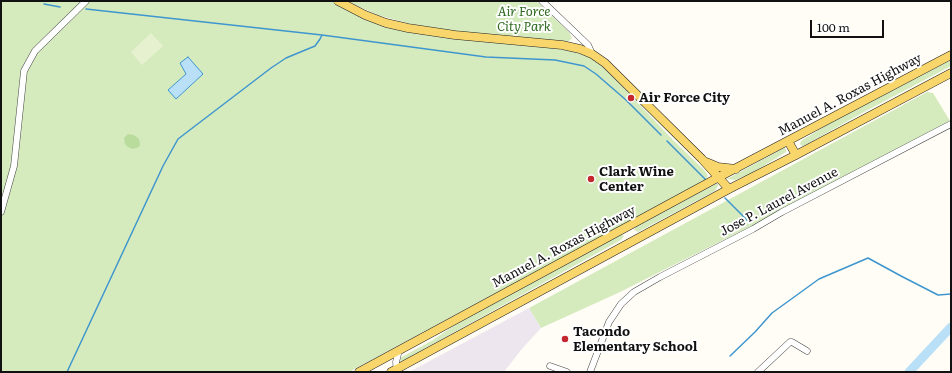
<!DOCTYPE html>
<html>
<head>
<meta charset="utf-8">
<style>
  body { margin:0 }
  #map { position:relative; width:952px; height:373px; overflow:hidden; background:#fffdf5; font-family:Literata,serif }
  canvas { display:block }
  .frame { position:absolute; inset:0; border:2px solid #111; pointer-events:none }
  .scale { position:absolute; left:810px; top:20px; width:74px; height:18px; box-sizing:border-box; border:2px solid #111; border-top:0; padding-left:5px; font-size:12px; line-height:14px; white-space:nowrap; color:#111; -webkit-text-stroke:3px #fff; paint-order:stroke }
</style>
</head>
<body>
<div id="map">
<canvas width="952" height="373"></canvas>
<div class="frame"></div>
<div class="scale">100 m</div>
</div>
<script>
const context = document.querySelector('canvas').getContext('2d');
context.lineJoin = 'round';
function fillPath(path, color) { context.fillStyle = color; context.fill(path, 'evenodd'); }
const poly = rows => new Path2D(rows.map(r => 'M' + r).join(''));
function trace(path, color, width, dash) { context.strokeStyle = color; context.lineWidth = width; context.lineCap = dash ? 'butt' : 'round'; context.setLineDash(dash || []); context.stroke(path); }
function write(font, color, halo, rows, align = 'center') {
  context.font = font + ' Literata,serif'; context.lineWidth = 4; context.setLineDash([]); context.textBaseline = 'middle'; context.strokeStyle = halo; context.fillStyle = color; for (const [text, x, y, turn = 0] of rows) {
    context.save(); context.translate(x, y); context.rotate((+turn || 0) * Math.PI / 180); context.textAlign = isNaN(turn) ? turn : align; if (halo) context.strokeText(text, 0, 0); context.fillText(text, 0, 0); context.restore();
  }
}
fillPath(poly([
  [529,308,541,328,521,350,504,372,409,372]
]), '#eee6ef');
fillPath(poly([
  [1,1,332,1,351,11,373,20,571,51,590,57,602,65,673,140,705,171,708,176,705,180,349,372,1,372],
  [346,1,536,1,569,32,572,38,569,41,564,42,475,35,418,26,378,15],
  [951,60,951,66,864,112,807,144,802,146,800,144,801,141,833,121],
  [927,92,933,93,950,121,753,225,618,293,541,328,529,308],
  [784,148,786,149,786,152,752,173,735,180,727,179],
  [716,184,718,184,718,186,715,191,638,232,634,230,636,226],
  [621,234,624,236,621,240,402,361,399,360,400,358,433,340,458,323]
]), '#d5ebbd');
fillPath(poly([
  [128,134,134,135,139,139,140,144,139,147,133,149,128,147,125,144,124,138]
]), '#b9dc9c');
fillPath(poly([
  [151,33,163,46,142,65,131,52]
]), '#e6f2cf');
const water = poly([
  [188,57,203,74,176,99,168,90,186,74,180,63,188,57]
]);
fillPath(water, '#b9e0f7');
trace(water, '#3f96cf', 1);
trace(poly([
  [44,4,60,7],
  [86,9,322,35],
  [667,141,706,180],
  [725,198,750,223],
  [730,356,755,332,772,313,819,279,868,258,901,276,938,295,951,294],
  [67,372,163,166,178,139,271,68,286,58,315,46,320,39,322,35,486,57,555,60,584,66,596,74,626,100,661,135]
]), '#3f96cf', 1.5);
trace(poly([
  [909,372,951,327]
]), '#b9e0f7', 9);
const minor = poly([
  [542,1,588,45,592,54],
  [1,212,14,166,24,71,35,51,86,1],
  [550,366,567,372],
  [397,372,396,362,399,350],
  [590,372,609,322,621,304,634,292,660,277,753,229,782,212,951,124],
  [758,372,790,342,792,342,807,351]
]);
const major = poly([
  [338,1,365,15,386,23,408,28,455,35,562,45,580,49,592,54,605,63,702,159,729,189],
  [788,141,796,155],
  [706,162,718,167,736,169],
  [359,372,719,177,951,55],
  [391,372,729,189,796,155,951,73]
]);
trace(minor, '#444', 7);
trace(major, '#222', 9);
trace(minor, '#fff', 6);
trace(major, '#f9d66b', 8);
for (const [x, y, r, color] of [
  [631,98,4,"#c4262e"],
  [591,179,4,"#c4262e"],
  [565,339,4,"#c4262e"]
]) { const dot = new Path2D(); dot.arc(x, y, r, 0, 2 * Math.PI); context.fillStyle = color; context.fill(dot); trace(dot, '#fff', 1.5); }
write('italic 13px', '#2f6b1f', '#fff', [
  ["Air Force",524,12],
  ["City Park",524,27]
]);
write('13px', '#111', '#fff', [
  ["Manuel A. Roxas Highway",850,95,-28],
  ["Jose P. Laurel Avenue",779,202,-28],
  ["Manuel A. Roxas Highway",564,247,-28]
]);
write('bold 13px', '#111', '#fff', [
  ["Air Force City",639,98],
  ["Clark Wine",599,172],
  ["Center",599,187],
  ["Tacondo",573,332],
  ["Elementary School",573,347]
], 'left');
</script>
</body>
</html>
